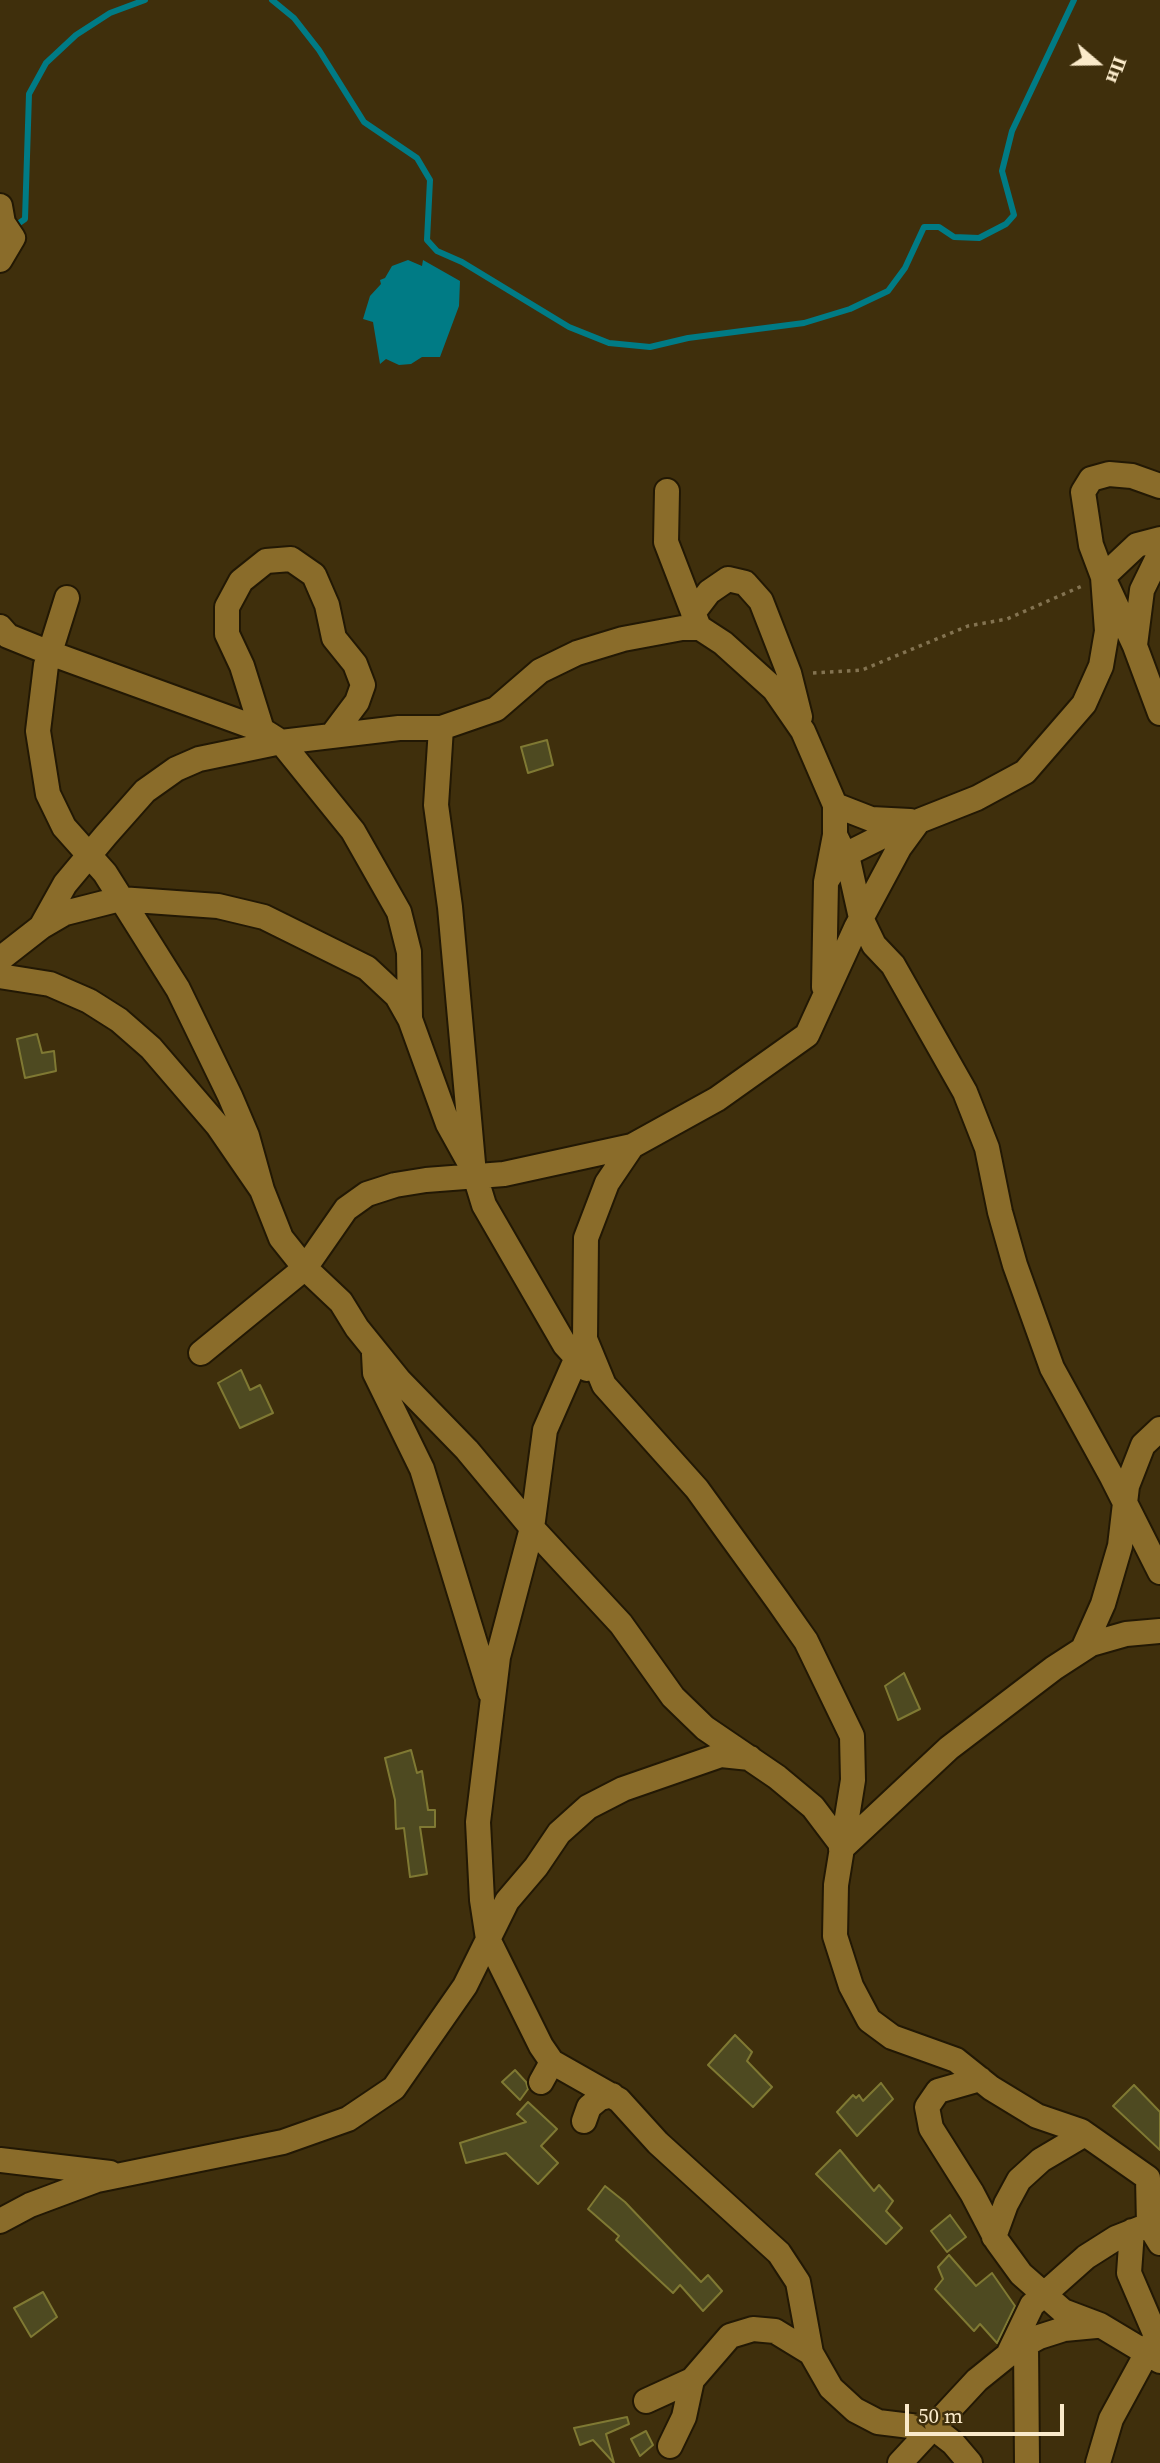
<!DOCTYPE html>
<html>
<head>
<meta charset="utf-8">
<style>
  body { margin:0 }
  #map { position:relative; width:1160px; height:2463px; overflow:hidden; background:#3f2f0c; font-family:"Source Serif 4",serif }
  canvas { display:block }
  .north { position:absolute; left:1062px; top:28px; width:70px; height:70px; -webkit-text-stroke:5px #3f2f0c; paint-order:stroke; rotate:110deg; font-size:19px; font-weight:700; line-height:28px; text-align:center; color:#faeaca }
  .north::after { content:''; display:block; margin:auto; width:24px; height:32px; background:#faeaca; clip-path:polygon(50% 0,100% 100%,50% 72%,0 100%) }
  .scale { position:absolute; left:905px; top:2404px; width:159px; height:32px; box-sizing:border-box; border:4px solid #faeaca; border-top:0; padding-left:9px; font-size:21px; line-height:24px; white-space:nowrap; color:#faeaca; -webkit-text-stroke:5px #3f2f0c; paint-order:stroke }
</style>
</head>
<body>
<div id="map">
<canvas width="1160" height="2463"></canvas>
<div class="north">Пн</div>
<div class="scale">50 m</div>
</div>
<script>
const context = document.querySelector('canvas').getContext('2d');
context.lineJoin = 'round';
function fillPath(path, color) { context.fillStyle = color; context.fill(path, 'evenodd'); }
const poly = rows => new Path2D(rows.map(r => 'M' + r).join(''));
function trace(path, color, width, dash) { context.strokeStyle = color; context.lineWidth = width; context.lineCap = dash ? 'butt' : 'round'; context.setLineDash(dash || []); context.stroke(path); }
fillPath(poly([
  [408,260,422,266,423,260,460,281,459,306,440,357,422,357,411,364,399,365,386,359,380,364,373,322,363,319,366,309,370,296,381,284,380,280,385,278,392,266]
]), '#007b85');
trace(poly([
  [272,0,294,18,319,50,364,122,417,158,430,180,427,240,437,251,462,262,569,327,609,343,650,347,688,338,804,323,850,309,888,291,905,268,924,227,939,227,954,237,979,238,1006,224,1014,215,1002,171,1012,131,1074,0],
  [12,228,25,219,29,94,46,63,76,35,110,13,145,0]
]), '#007b85', 6);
const building = poly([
  [547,740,553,765,528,773,521,747,547,740],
  [37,1034,42,1053,54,1051,56,1071,25,1078,17,1039,37,1034],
  [241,1370,250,1390,260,1385,273,1413,240,1428,218,1383,241,1370],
  [904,1673,920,1709,898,1720,885,1686,904,1673],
  [411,1750,417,1773,422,1771,428,1810,435,1810,435,1827,420,1827,427,1874,410,1877,404,1828,396,1829,395,1800,385,1758,411,1750],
  [735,2035,752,2052,747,2061,772,2087,753,2107,708,2065,735,2035],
  [515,2070,526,2082,528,2089,520,2100,502,2082,515,2070],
  [881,2083,893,2099,857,2136,837,2112,853,2095,856,2098,859,2095,863,2101,881,2083],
  [1134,2085,1160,2112,1160,2150,1113,2106,1134,2085],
  [528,2102,557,2129,541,2146,558,2163,538,2184,506,2153,466,2163,460,2143,526,2122,517,2114,528,2102],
  [840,2150,874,2191,879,2185,893,2201,886,2211,902,2228,886,2244,816,2174,840,2150],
  [605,2186,625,2202,701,2282,708,2275,722,2291,703,2311,680,2285,673,2293,616,2240,619,2236,588,2209,605,2186],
  [950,2215,966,2237,947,2252,931,2231,950,2215],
  [949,2255,976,2286,992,2273,1015,2306,997,2343,980,2324,974,2331,935,2289,943,2279,938,2267,949,2255],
  [43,2292,57,2317,31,2337,14,2308,43,2292],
  [627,2417,629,2424,606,2434,614,2463,593,2440,580,2445,574,2428,627,2417],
  [646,2431,653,2445,640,2456,631,2439,646,2431]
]);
fillPath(building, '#4e4a21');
trace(building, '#7f7933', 2);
const street = poly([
  [0,206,3,223,13,238,0,260],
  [1160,486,1132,476,1109,474,1091,479,1083,492,1091,545,1103,577,1135,646,1160,713],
  [667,491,666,542,698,625],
  [67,598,46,665,38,731,48,794,64,827,105,873,178,989,230,1096,247,1136,262,1190],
  [693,613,709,592,728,579,745,583,761,601,789,673,800,717],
  [0,627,8,636,50,653,262,730,281,742,353,831,399,912,409,952,410,1018],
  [1135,645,1142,590,1160,553],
  [441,728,436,805,450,907,473,1163],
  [262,730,242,666,227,634,227,607,241,581,266,561,291,559,314,575,327,605,334,638,355,664,363,685,357,702,333,734],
  [835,805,871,819,910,821],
  [918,822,899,848,856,928,807,1035,717,1099,632,1146,607,1183,586,1238,585,1339,604,1385,697,1489,778,1601,806,1641,852,1736,853,1780,836,1885,835,1936,851,1986,869,2020,892,2037,956,2060,991,2088,1037,2116,1081,2131,1148,2178,1149,2225,1160,2243],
  [835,835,849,864,861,918,874,945,893,965,965,1092,987,1148,1000,1212,1015,1265,1052,1368,1112,1477,1160,1572],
  [41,927,65,913,120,899,218,906,264,917,367,968,397,996,410,1019,448,1124,473,1169,484,1205,565,1345,587,1369],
  [0,959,41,927,65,884,106,835,145,791,176,769,199,759,281,742,399,728,441,728,496,709,540,671,577,653,623,639,682,628,700,628,723,643,774,689,803,731,835,805,835,835,826,882],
  [0,976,50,984,89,1001,119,1020,151,1048,218,1126,262,1190,281,1238,305,1268,201,1353],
  [824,987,826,882,837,864,845,855,891,832,977,798,1025,772,1084,704,1101,666,1107,631,1103,577,1137,545,1160,539],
  [632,1146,504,1174,426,1180,395,1185,367,1194,346,1209,305,1268,341,1302,357,1328,399,1380,467,1450,532,1528,621,1624,673,1697,705,1728,777,1777,813,1807,841,1844],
  [585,1339,545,1430,532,1528,498,1657,478,1822,482,1900,488,1939,541,2046,552,2062,619,2100,658,2143,779,2253,798,2282,811,2353,831,2388,855,2410,878,2422,935,2429,953,2443,970,2463],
  [374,1354,375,1373,422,1469,490,1692],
  [1083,1649,1103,1604,1120,1546,1127,1486,1143,1445,1160,1429],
  [841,1849,949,1748,1054,1668,1091,1644,1126,1634,1160,1631],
  [980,2079,938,2091,927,2107,931,2128,972,2193,997,2241,1021,2274,1063,2311,1100,2325,1160,2361],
  [541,2082,552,2062],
  [584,2121,589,2107,600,2098,612,2095],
  [0,2160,110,2173],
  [0,2221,30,2205,97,2180,283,2142,348,2119,394,2088,465,1986,507,1901,536,1867,559,1833,588,1807,623,1789,721,1755,750,1758],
  [1132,2231,1129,2273,1160,2345],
  [994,2237,1006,2204,1019,2180,1041,2160,1085,2134],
  [1026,2344,1027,2463],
  [1012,2352,1039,2337,1064,2329,1096,2326],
  [646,2401,692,2380],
  [670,2446,684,2417,692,2380,730,2336,753,2329,775,2331,811,2353],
  [900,2463,977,2380,1008,2355,1032,2305,1086,2257,1116,2238,1149,2225],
  [1098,2463,1111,2419,1160,2329]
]);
trace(street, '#221804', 28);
trace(poly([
  [813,673,862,670,968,626,1007,619,1082,586]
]), '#837351', 3.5, [3.5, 5]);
trace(street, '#8a6c2a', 24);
</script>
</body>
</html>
